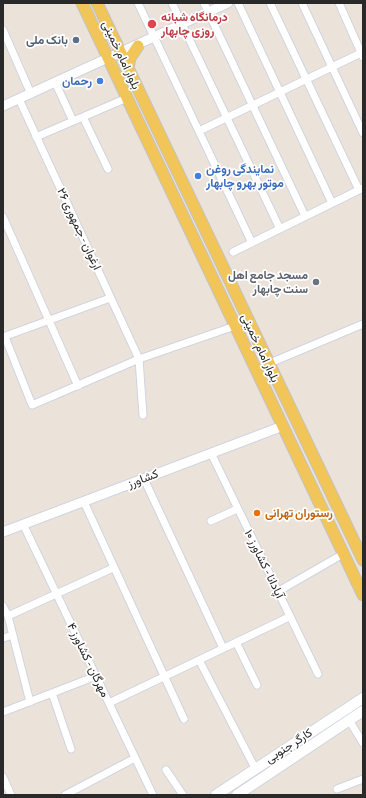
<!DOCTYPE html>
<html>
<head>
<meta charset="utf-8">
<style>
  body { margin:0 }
  #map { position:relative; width:366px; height:798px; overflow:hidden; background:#ebe3da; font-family:"Alegreya Sans",sans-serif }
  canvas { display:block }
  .frame { position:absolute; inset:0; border:4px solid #292929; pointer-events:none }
</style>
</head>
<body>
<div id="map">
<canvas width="366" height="798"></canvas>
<div class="frame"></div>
</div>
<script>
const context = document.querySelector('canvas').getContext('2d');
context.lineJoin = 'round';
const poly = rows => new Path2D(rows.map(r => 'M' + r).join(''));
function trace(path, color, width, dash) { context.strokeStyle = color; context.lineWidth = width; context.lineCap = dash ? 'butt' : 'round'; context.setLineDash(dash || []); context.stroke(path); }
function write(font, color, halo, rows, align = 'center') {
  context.font = font + ' "Alegreya Sans",Vazirmatn,sans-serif'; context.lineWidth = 3.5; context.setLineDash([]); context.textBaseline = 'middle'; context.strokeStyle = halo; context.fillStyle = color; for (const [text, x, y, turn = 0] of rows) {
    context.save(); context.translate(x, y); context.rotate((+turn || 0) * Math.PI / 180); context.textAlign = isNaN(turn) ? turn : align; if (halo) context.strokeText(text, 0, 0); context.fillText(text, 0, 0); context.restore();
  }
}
const minor = poly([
  [138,3,252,243],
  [172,3,280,229],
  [204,3,305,216],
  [238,3,332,203],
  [270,3,359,190],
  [302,3,363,133],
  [339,3,363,57],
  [3,30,31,94],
  [55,82,73,121],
  [19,99,139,359,143,415],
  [83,117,108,169],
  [199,131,363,52],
  [36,137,127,98],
  [3,217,78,386],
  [233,252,363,188],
  [3,337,110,298],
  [5,337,32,405,139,359,235,326],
  [270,363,363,324],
  [211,453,318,674],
  [144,479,223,648],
  [84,502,184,719],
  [211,521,237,509],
  [23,524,153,795],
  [277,592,343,554],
  [3,606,8,616],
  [3,638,13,635],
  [236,642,257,685],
  [199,660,255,768],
  [52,693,71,749],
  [30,702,8,616,113,568],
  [109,703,289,617],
  [3,712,96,676],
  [349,720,363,743],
  [166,770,183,795],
  [3,777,11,795],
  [337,789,363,779],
  [65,795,135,758]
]);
const tertiary = poly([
  [3,106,228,3],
  [3,532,283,426]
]);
const secondary = poly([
  [216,795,363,698],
  [237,795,363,711]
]);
const primary = poly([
  [82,3,363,595],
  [97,3,363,560],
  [128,68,130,58,138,46]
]);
trace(minor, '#cfd4e2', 9);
trace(tertiary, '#cfd4e2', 11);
trace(secondary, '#cfd4e2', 12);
trace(primary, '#c3c3c3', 13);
trace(minor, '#fff', 7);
trace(tertiary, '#fff', 9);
trace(secondary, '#fff', 10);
trace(primary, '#f2c558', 11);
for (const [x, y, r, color] of [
  [152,24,5,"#e0444e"],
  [76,40,4,"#5c6f8a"],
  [100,81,4,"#3f7fe0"],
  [198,176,4,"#3f7fe0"],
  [316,282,4,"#6b7280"],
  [257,513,4,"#e8710a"]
]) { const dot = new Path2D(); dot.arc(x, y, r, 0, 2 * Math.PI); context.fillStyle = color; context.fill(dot); trace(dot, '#fff', 1.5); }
write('bold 12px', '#be3a42', '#fff', [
  ["درمانگاه شبانه",161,17],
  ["روزی چابهار",161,31]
], 'left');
write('bold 12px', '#4e5e75', '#fff', [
  ["بانک ملی",68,40]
], 'right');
write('12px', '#292929', '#fff', [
  ["بلوار امام خمینی",121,55,65],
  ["ارغوان - جمهوری ۲۶",79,229,65],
  ["بلوار امام خمینی",260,348,65],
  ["کشاورز",143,479,-21],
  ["آپادانا - کشاورز ۱۰",264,564,64],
  ["مهرگان - کشاورز ۴",88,660,64],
  ["کارگر جنوبی",289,746,-33]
]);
write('bold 12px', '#366cbe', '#fff', [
  ["رحمان",92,81],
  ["نمایندگی روغن",206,169,"left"],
  ["موتور بهرو چابهار",206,183,"left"]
], 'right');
write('bold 12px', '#5b616d', '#fff', [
  ["مسجد جامع اهل",308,275],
  ["سنت چابهار",308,289]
], 'right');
write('bold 12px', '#c56008', '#fff', [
  ["رستوران تهرانی",265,513]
], 'left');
</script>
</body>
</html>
